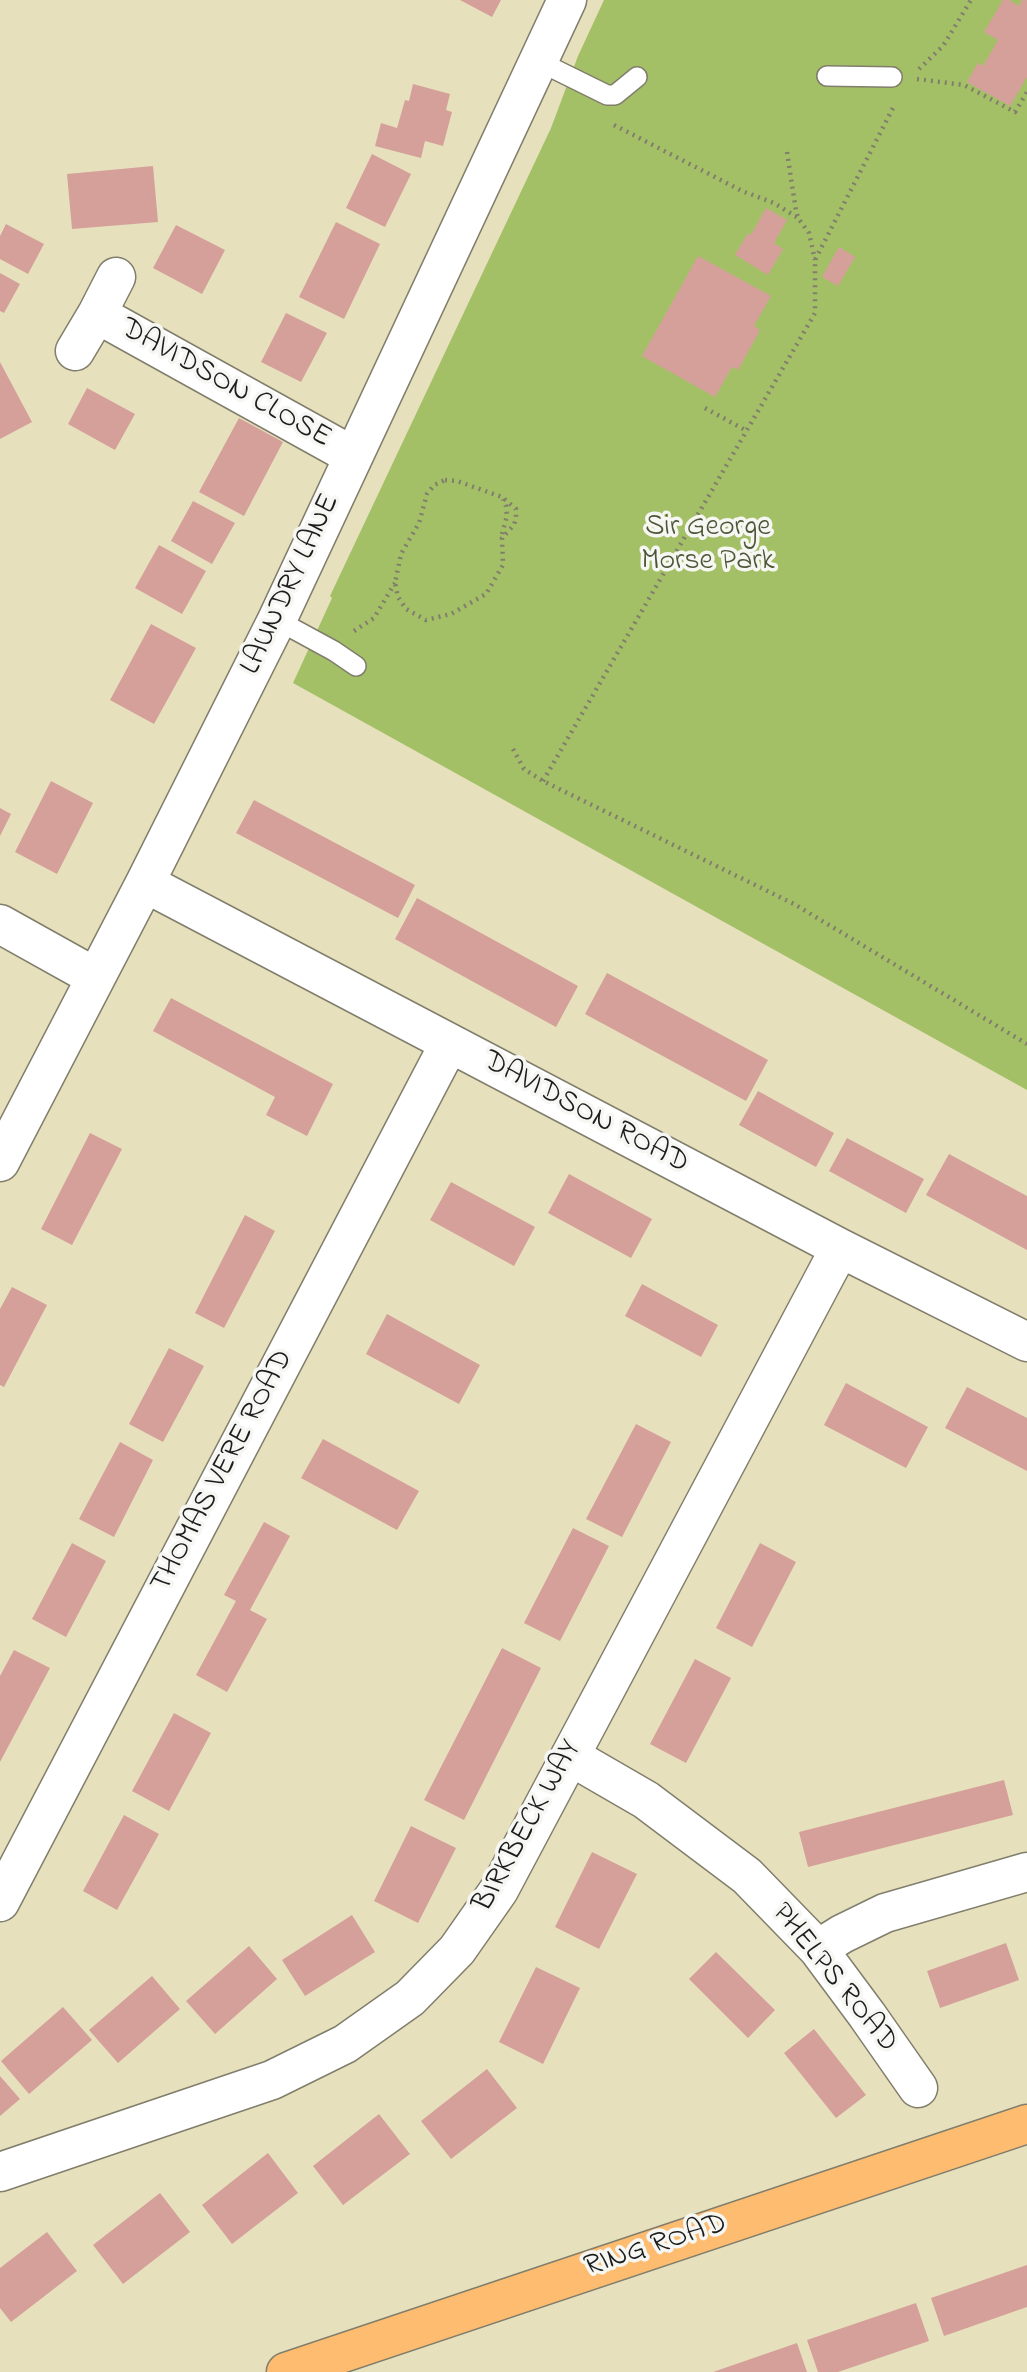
<!DOCTYPE html>
<html>
<head>
<meta charset="utf-8">
<style>
  body { margin:0 }
  canvas { display:block; background:#e6e0bd }
</style>
</head>
<body>
<canvas width="1027" height="2372"></canvas>
<script>
const context = document.querySelector('canvas').getContext('2d');
context.lineJoin = 'round';
function fillPath(path, color) { context.fillStyle = color; context.fill(path, 'evenodd'); }
const poly = rows => new Path2D(rows.map(r => 'M' + r).join(''));
function trace(path, color, width, dash) { context.strokeStyle = color; context.lineWidth = width; context.lineCap = dash ? 'butt' : 'round'; context.setLineDash(dash || []); context.stroke(path); }
function write(font, color, halo, rows, align = 'center') {
  context.font = font + ' "Indie Flower",sans-serif'; context.lineWidth = 7; context.setLineDash([]); context.textBaseline = 'middle'; context.strokeStyle = halo; context.fillStyle = color; for (const [text, x, y, turn = 0] of rows) {
    context.save(); context.translate(x, y); context.rotate((+turn || 0) * Math.PI / 180); context.textAlign = isNaN(turn) ? turn : align; if (halo) context.strokeText(text, 0, 0); context.fillText(text, 0, 0); context.restore();
  }
}
fillPath(poly([
  [604,0,1027,0,1027,1090,293,683,332,598,330,596,551,128,578,56]
]), '#a4c067');
fillPath(poly([
  [460,0,501,0,492,17],
  [1003,0,1009,0,1019,6,1022,0,1027,0,1027,77,1010,106,967,82,978,63,983,66,998,40,984,32],
  [413,84,450,94,446,110,452,112,443,146,425,141,421,158,375,146,381,123,397,128,405,100,409,101],
  [372,154,411,174,385,227,346,208],
  [153,166,158,222,72,229,67,174],
  [766,208,787,220,774,243,783,249,768,275,735,255,748,233,751,235],
  [336,222,380,244,344,319,299,297],
  [6,224,44,244,28,274,0,259,0,236],
  [176,225,225,250,202,294,153,268],
  [839,247,855,257,838,286,822,277],
  [698,256,771,296,754,326,760,330,738,370,732,367,715,397,642,356],
  [0,273,20,284,4,313,0,311],
  [286,313,327,333,301,382,261,362],
  [0,362,32,422,0,439],
  [87,388,135,414,115,450,68,424],
  [239,418,283,442,244,516,199,492],
  [193,501,235,523,212,564,171,541],
  [159,545,206,571,182,614,135,588],
  [151,624,196,648,154,724,110,700],
  [51,781,93,803,57,874,15,852],
  [254,800,415,885,398,918,236,833],
  [0,808,11,814,0,836],
  [417,898,578,986,556,1027,395,939],
  [607,973,768,1060,746,1101,585,1014],
  [171,998,333,1084,307,1136,266,1115,275,1097,153,1031],
  [758,1091,834,1133,816,1167,739,1125],
  [90,1133,122,1149,72,1245,41,1229],
  [847,1138,924,1179,906,1213,829,1171],
  [949,1154,1027,1196,1027,1250,926,1195],
  [569,1174,652,1219,631,1258,548,1213],
  [451,1182,535,1227,514,1266,430,1220],
  [245,1215,275,1231,224,1328,195,1313],
  [642,1284,718,1325,701,1357,625,1316],
  [12,1287,47,1305,4,1387,0,1385,0,1309],
  [387,1314,480,1365,459,1404,366,1354],
  [169,1348,204,1366,163,1442,129,1424],
  [846,1383,928,1427,906,1468,824,1425],
  [967,1387,1027,1418,1027,1471,945,1428],
  [636,1424,671,1442,622,1537,586,1519],
  [323,1439,419,1491,397,1530,301,1478],
  [120,1442,153,1460,114,1537,79,1519],
  [264,1522,290,1536,250,1610,267,1619,227,1692,196,1675,236,1601,224,1595],
  [573,1528,609,1546,560,1641,524,1623],
  [72,1543,106,1561,66,1637,32,1619],
  [760,1543,796,1562,752,1647,716,1628],
  [502,1648,541,1668,464,1820,424,1800],
  [14,1650,50,1668,0,1762,0,1676],
  [695,1659,731,1678,686,1763,650,1744],
  [174,1713,211,1733,169,1811,132,1791],
  [1004,1780,1013,1815,808,1867,799,1832],
  [124,1815,159,1834,117,1910,83,1891],
  [411,1826,456,1848,418,1923,374,1901],
  [592,1852,637,1874,599,1949,555,1927],
  [352,1915,375,1952,305,1996,282,1960],
  [1006,1943,1019,1980,940,2008,927,1971],
  [249,1946,277,1979,215,2034,186,2001],
  [716,1952,775,2010,748,2038,689,1979],
  [536,1967,580,1988,543,2064,499,2042],
  [152,1976,180,2009,118,2063,89,2030],
  [63,2007,92,2040,29,2094,1,2061],
  [814,2029,866,2095,836,2118,784,2053],
  [487,2069,517,2108,451,2159,421,2121],
  [0,2076,20,2099,0,2116],
  [379,2114,410,2154,343,2205,313,2166],
  [268,2153,298,2193,232,2244,202,2205],
  [160,2193,190,2232,123,2284,93,2245],
  [47,2232,77,2271,11,2322,0,2308,0,2268],
  [1027,2265,1027,2307,944,2336,931,2298],
  [916,2303,929,2341,838,2372,818,2372,807,2340],
  [797,2343,807,2372,713,2372]
]), '#d5a09a');
const lane = poly([
  [538,61,607,95,615,95,637,77],
  [827,76,892,77],
  [277,620,334,651,356,666]
]);
const street = poly([
  [116,277,97,314,353,456],
  [75,351,97,314],
  [145,883,840,1248,1027,1342],
  [0,924,95,977],
  [0,1162,145,883,277,620,567,0],
  [570,1756,646,1800,747,1876,818,1949,867,2015,918,2088],
  [0,1902,449,1044],
  [818,1949,842,1934,885,1913,1027,1872],
  [0,2172,272,2080,345,2044,410,1998,457,1950,499,1890,840,1248]
]);
const highway = poly([
  [286,2372,1027,2124]
]);
trace(lane, '#817e6c', 22);
trace(street, '#817e6c', 41);
trace(highway, '#817e6c', 41);
trace(poly([
  [919,69,943,46,971,0],
  [917,79,964,85,1015,112,1027,92],
  [614,125,742,191,774,203,798,218],
  [787,152,796,211,798,218,809,233,815,260],
  [705,408,747,431],
  [445,480,457,481,502,497,516,509,516,518,514,525,502,538,503,565,486,594,451,614,426,620,406,609,398,597,395,583,401,554,419,523,427,494,434,485,445,480],
  [502,534,507,516,506,506,503,499],
  [354,631,374,618,395,583],
  [513,749,524,769,543,781,794,904,1027,1044],
  [543,781,815,313,815,260,895,104]
]), '#817e6c', 4.5, [2, 5]);
trace(lane, '#fff', 19);
trace(street, '#fff', 38);
trace(highway, '#febc70', 38);
write('30px', '#1c1c1c', '#f6f6f2', [
  ["DAVIDSON CLOSE",225,385,29],
  ["LAUNDRY LANE",292,585,-65],
  ["DAVIDSON ROAD",585,1114,28],
  ["THOMAS VERE ROAD",224,1472,-62],
  ["BIRKBECK WAY",529,1827,-61],
  ["PHELPS ROAD",833,1979,51],
  ["RING ROAD",656,2247,-18]
]);
write('30px', '#4c5536', '#f6f6f2', [
  ["Sir George",708,529],
  ["Morse Park",708,563]
]);
</script>
</body>
</html>
